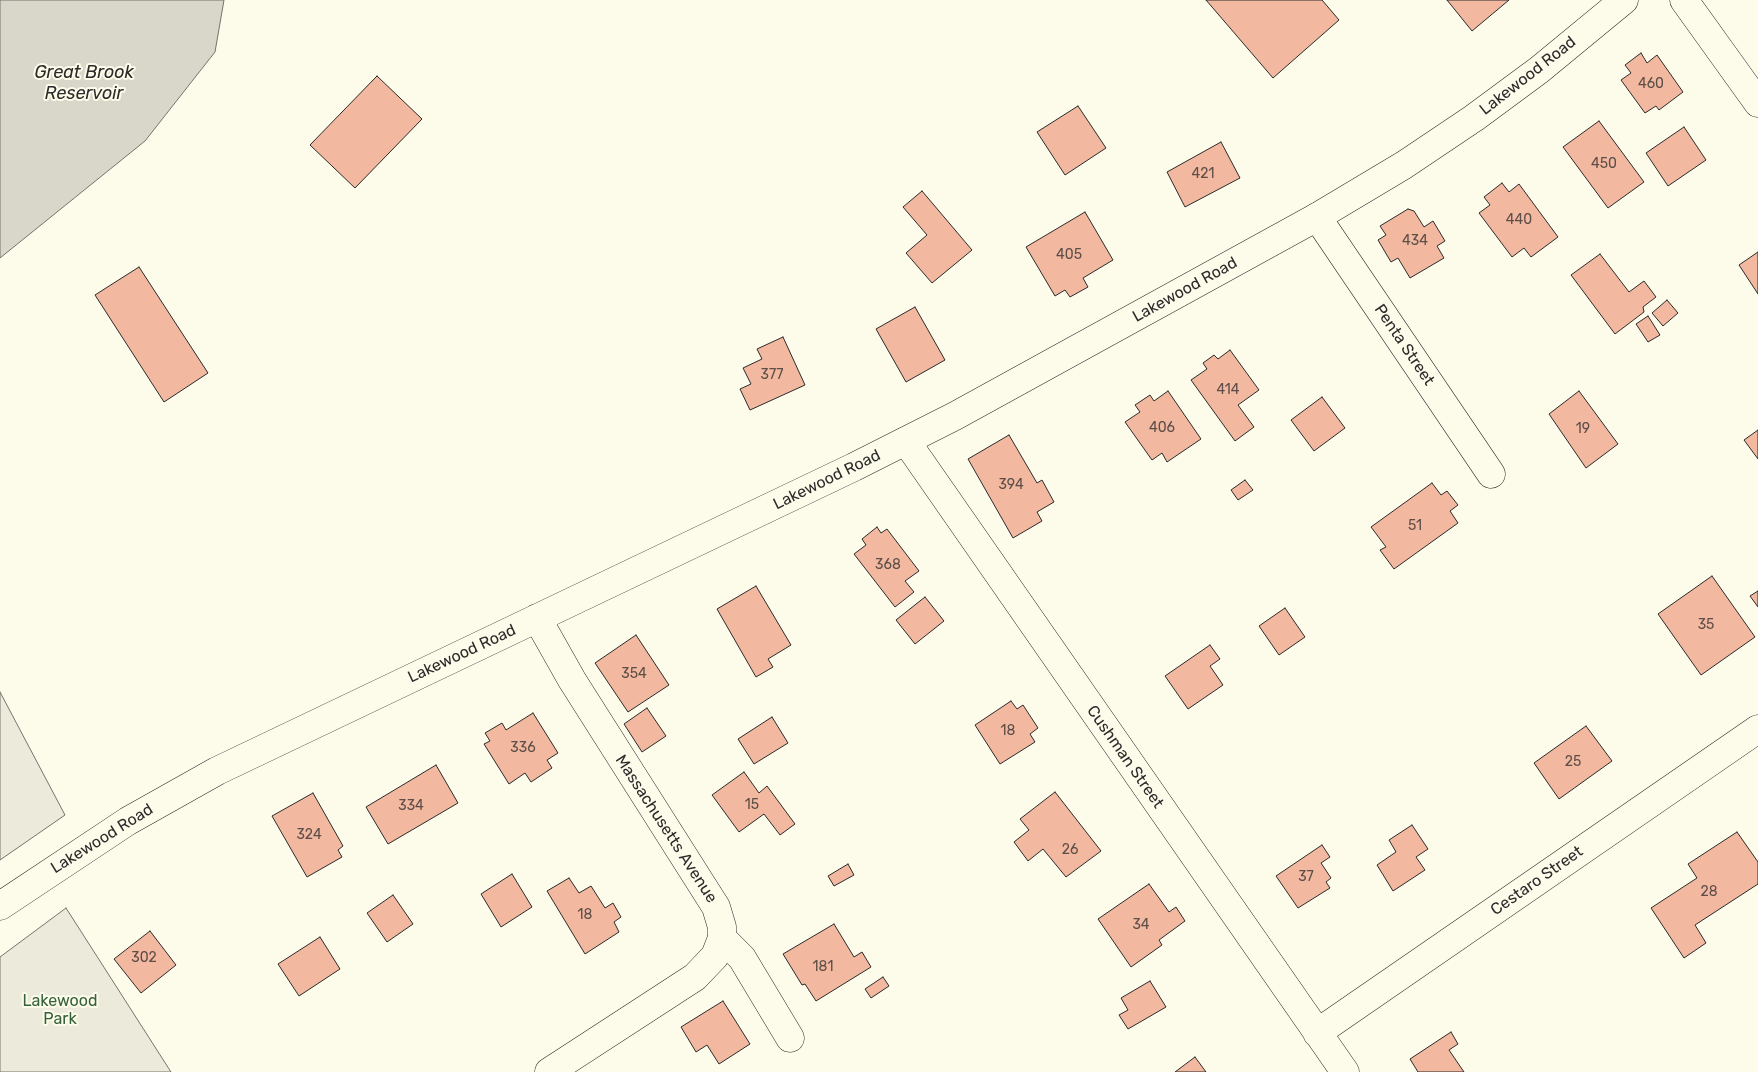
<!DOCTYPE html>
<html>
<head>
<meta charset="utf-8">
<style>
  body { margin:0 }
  canvas { display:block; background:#fdfbea }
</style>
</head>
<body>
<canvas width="1758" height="1072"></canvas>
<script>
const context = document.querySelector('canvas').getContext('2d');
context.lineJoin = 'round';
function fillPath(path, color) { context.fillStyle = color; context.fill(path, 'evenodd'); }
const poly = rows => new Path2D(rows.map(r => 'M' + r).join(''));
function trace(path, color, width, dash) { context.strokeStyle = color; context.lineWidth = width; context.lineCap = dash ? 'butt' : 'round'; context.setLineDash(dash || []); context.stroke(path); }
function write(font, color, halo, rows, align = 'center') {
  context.font = font + ' Rubik,sans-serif'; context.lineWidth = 4; context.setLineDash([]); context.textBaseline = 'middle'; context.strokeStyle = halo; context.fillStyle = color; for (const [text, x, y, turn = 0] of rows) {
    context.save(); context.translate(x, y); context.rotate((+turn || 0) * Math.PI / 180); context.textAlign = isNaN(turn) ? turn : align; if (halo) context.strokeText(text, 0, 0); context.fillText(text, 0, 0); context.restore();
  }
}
const green = poly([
  [0,692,65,815,0,860,0,692],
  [66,908,171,1072,0,1072,0,957,66,908]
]);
fillPath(green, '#ecebdb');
trace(green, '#74746e', 1);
const water = poly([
  [0,0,224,0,215,52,145,141,0,258,0,0]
]);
fillPath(water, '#d8d7c9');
trace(water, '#74746e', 1);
const building = poly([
  [1206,0,1322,0,1339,20,1273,78,1206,0],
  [1447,0,1509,0,1472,31,1447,0],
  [1641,53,1647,63,1657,55,1683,92,1659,110,1656,106,1645,113,1621,80,1631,73,1625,65,1641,53],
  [377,76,422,119,355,188,310,145,377,76],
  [1078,106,1106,148,1065,175,1037,132,1078,106],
  [1599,121,1644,182,1608,208,1563,147,1599,121],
  [1684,127,1706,160,1668,186,1646,153,1684,127],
  [1221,142,1240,178,1185,207,1167,172,1221,142],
  [1502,183,1509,192,1519,184,1558,237,1531,257,1524,248,1512,257,1479,213,1490,205,1484,197,1502,183],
  [922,191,972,250,932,283,906,253,927,235,903,207,922,191],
  [1408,209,1414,211,1424,227,1433,221,1445,241,1437,246,1444,258,1410,278,1398,258,1391,262,1378,240,1386,235,1380,226,1408,209],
  [1085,212,1113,260,1083,278,1088,287,1070,297,1065,290,1055,296,1026,247,1085,212],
  [1758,252,1758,294,1739,265,1758,252],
  [1600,254,1629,292,1644,281,1656,297,1643,307,1644,312,1615,334,1571,275,1600,254],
  [139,267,208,373,164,402,95,295,139,267],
  [1667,300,1678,313,1663,326,1652,313,1667,300],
  [915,307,945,360,906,382,876,329,915,307],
  [1648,316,1660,335,1648,342,1636,324,1648,316],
  [783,337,805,385,750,410,740,389,751,384,743,368,762,359,757,349,783,337],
  [1230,350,1259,390,1238,405,1254,427,1235,441,1191,380,1207,369,1203,363,1214,355,1218,359,1230,350],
  [1168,391,1201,439,1167,462,1162,453,1152,460,1125,422,1140,412,1135,405,1150,395,1154,401,1168,391],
  [1579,391,1618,444,1586,468,1549,414,1579,391],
  [1322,397,1345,428,1314,451,1291,420,1322,397],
  [1758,430,1758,459,1744,440,1758,430],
  [1009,435,1037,483,1042,480,1054,502,1037,512,1042,521,1013,538,968,459,1009,435],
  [1245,480,1253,490,1238,500,1231,490,1245,480],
  [1432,483,1441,495,1447,491,1458,505,1450,511,1458,523,1394,569,1380,550,1386,547,1371,527,1432,483],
  [877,527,881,533,887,529,919,571,905,581,914,592,895,607,854,554,866,545,862,539,877,527],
  [1712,576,1755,637,1701,675,1658,614,1712,576],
  [756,586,791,645,768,659,773,667,756,677,717,609,756,586],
  [1758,591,1758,607,1750,596,1758,591],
  [925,597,944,621,915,644,896,620,925,597],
  [1285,608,1305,637,1279,655,1259,626,1285,608],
  [636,635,669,685,628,712,595,663,636,635],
  [1210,645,1220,659,1210,666,1223,685,1188,709,1165,676,1210,645],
  [1011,701,1017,709,1023,705,1038,728,1030,734,1035,742,1000,764,975,725,1011,701],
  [647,708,666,736,642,752,624,724,647,708],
  [533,713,558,753,547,760,552,768,531,782,525,773,509,784,484,744,490,741,485,733,502,723,506,730,533,713],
  [772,717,788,743,754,764,738,739,772,717],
  [1586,726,1612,761,1559,799,1534,763,1586,726],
  [436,765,458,803,388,844,366,807,436,765],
  [744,772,759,793,767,786,795,824,780,835,764,814,739,832,712,795,744,772],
  [1055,792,1101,851,1066,877,1043,849,1028,861,1014,842,1029,830,1020,819,1055,792],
  [313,793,343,846,338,850,342,857,307,877,272,816,313,793],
  [1412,825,1428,849,1416,857,1425,870,1393,891,1377,865,1396,852,1389,840,1412,825],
  [1737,832,1758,862,1758,884,1695,925,1706,943,1684,958,1651,908,1697,878,1688,864,1737,832],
  [1322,845,1330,857,1321,863,1331,878,1326,882,1330,888,1298,908,1276,876,1322,845],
  [848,864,854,875,834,886,828,876,848,864],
  [512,874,532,907,501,927,481,894,512,874],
  [569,878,579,893,591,886,605,908,613,903,621,917,614,922,619,932,585,954,547,891,569,878],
  [1149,884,1169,912,1176,907,1185,921,1159,940,1162,945,1131,967,1098,919,1149,884],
  [393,895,413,924,387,942,367,913,393,895],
  [834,924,854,957,862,952,871,967,816,1001,805,984,802,985,783,954,834,924],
  [150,931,176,965,141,993,114,959,150,931],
  [320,937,340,969,299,996,278,964,320,937],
  [883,977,889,986,871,998,865,989,883,977],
  [1150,981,1166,1007,1128,1029,1119,1015,1128,1010,1121,998,1150,981],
  [723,1001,750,1044,719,1064,707,1045,696,1052,681,1027,723,1001],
  [1451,1032,1458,1044,1449,1050,1464,1072,1418,1072,1410,1059,1451,1032],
  [1195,1057,1206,1072,1175,1072,1195,1057]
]);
fillPath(building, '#f2b8a0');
trace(building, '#2b2b2b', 1);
const street = poly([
  [1684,0,1758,103],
  [1317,217,1491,474],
  [906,441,1345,1072],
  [722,938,742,958,790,1038],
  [1317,1033,1758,729]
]);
const secondary = poly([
  [537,618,572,680,716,907,722,927,722,938,715,956,695,977,549,1072],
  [0,906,128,821,217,771,854,467,955,416,1317,217,1404,165,1474,118,1539,70,1624,0]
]);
trace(street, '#2b2b2b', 29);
trace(secondary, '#2b2b2b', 29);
trace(street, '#fdfbea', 28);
trace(secondary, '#fdfbea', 28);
write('14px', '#5d4e48', null, [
  ["460",1651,84],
  ["450",1604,164],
  ["421",1203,174],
  ["440",1519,220],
  ["434",1415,241],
  ["405",1069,255],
  ["377",772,375],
  ["414",1228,390],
  ["406",1162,428],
  ["19",1583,429],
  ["394",1011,485],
  ["51",1415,526],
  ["368",888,565],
  ["35",1706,625],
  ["354",634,674],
  ["18",1008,731],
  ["336",523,748],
  ["25",1573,762],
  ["15",752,805],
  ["334",411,806],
  ["324",309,835],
  ["26",1070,850],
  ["37",1306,877],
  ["28",1709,892],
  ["18",585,915],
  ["34",1141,925],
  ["302",144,958],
  ["181",823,967]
]);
write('16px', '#2b2b2b', '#fdfbea', [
  ["Lakewood Road",1528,76,-38],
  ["Lakewood Road",1185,290,-29],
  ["Penta Street",1404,345,56],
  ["Lakewood Road",827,480,-26],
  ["Lakewood Road",462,654,-25],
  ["Cushman Street",1125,757,55],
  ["Massachusetts Avenue",666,829,57],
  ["Lakewood Road",102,839,-32],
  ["Cestaro Street",1537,881,-35]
]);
write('16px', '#34623c', '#fdfbea', [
  ["Lakewood",60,1001],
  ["Park",60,1019]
]);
write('italic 18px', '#2b2b2b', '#fdfbea', [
  ["Great Brook",84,73],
  ["Reservoir",84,94]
]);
</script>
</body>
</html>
